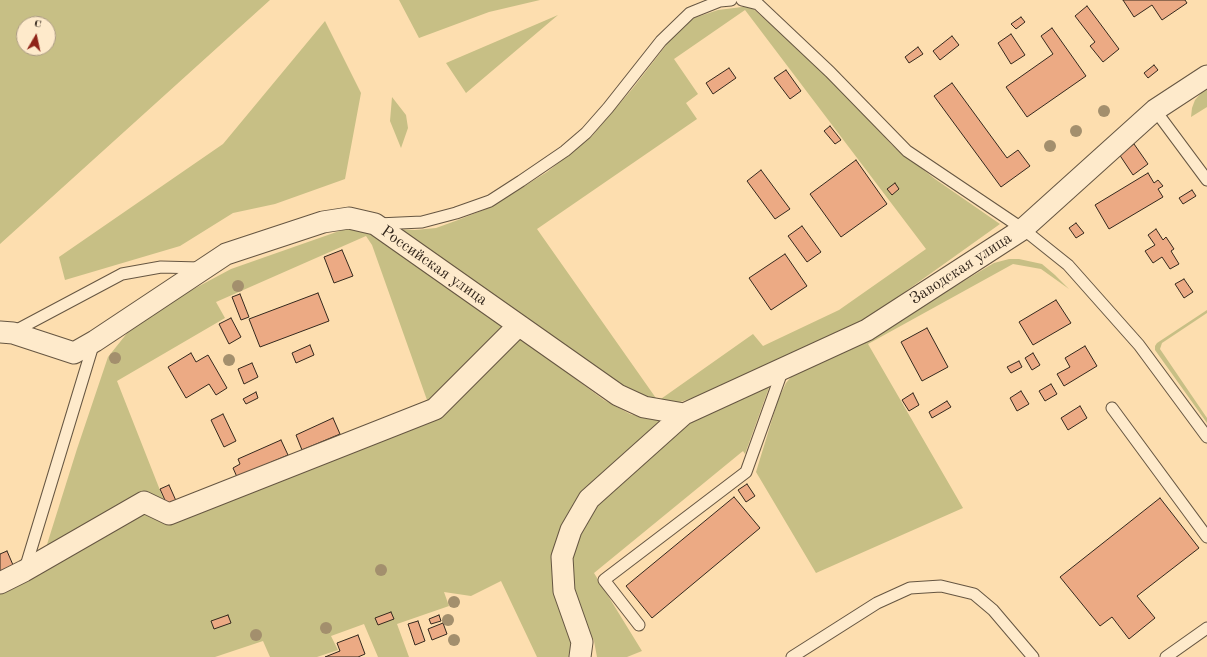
<!DOCTYPE html>
<html>
<head>
<meta charset="utf-8">
<style>
  body { margin:0 }
  #map { position:relative; width:1207px; height:657px; overflow:hidden; background:#fddeaf; font-family:"Old Standard TT",serif }
  canvas { display:block }
  .north { position:absolute; left:16px; top:16px; width:40px; height:40px; box-sizing:border-box; background:#feeacb; border:1px solid #ad9c85; border-radius:50%; rotate:9deg; font-size:11px; font-weight:700; line-height:16px; text-align:center; color:#34281d }
  .north::after { content:''; display:block; margin:auto; width:14px; height:18px; background:#8f2418; clip-path:polygon(50% 0,100% 100%,50% 72%,0 100%) }
</style>
</head>
<body>
<div id="map">
<canvas width="1207" height="657"></canvas>
<div class="north">С</div>
</div>
<script>
const context = document.querySelector('canvas').getContext('2d');
context.lineJoin = 'round';
function fillPath(path, color) { context.fillStyle = color; context.fill(path, 'evenodd'); }
const poly = rows => new Path2D(rows.map(r => 'M' + r).join(''));
function trace(path, color, width, dash) { context.strokeStyle = color; context.lineWidth = width; context.lineCap = dash ? 'butt' : 'round'; context.setLineDash(dash || []); context.stroke(path); }
function write(font, color, halo, rows, align = 'center') {
  context.font = font + ' "Old Standard TT",serif'; context.lineWidth = 3; context.setLineDash([]); context.textBaseline = 'middle'; context.strokeStyle = halo; context.fillStyle = color; for (const [text, x, y, turn = 0] of rows) {
    context.save(); context.translate(x, y); context.rotate((+turn || 0) * Math.PI / 180); context.textAlign = isNaN(turn) ? turn : align; if (halo) context.strokeText(text, 0, 0); context.fillText(text, 0, 0); context.restore();
  }
}
fillPath(poly([
  [0,0,270,0,0,244],
  [24,24,48,24,48,48,24,48],
  [399,0,540,0,489,12,419,38],
  [750,6,830,77,892,145,935,179,1000,224,871,316,730,386,677,403,662,404,647,402,630,396,613,386,394,229,415,230,436,228,458,220,491,207,547,172,592,136,633,88,677,31,694,18,718,10],
  [745,10,926,249,839,310,763,346,753,334,658,401,537,229,697,119,686,103,698,94,674,59],
  [558,15,466,93,446,63],
  [325,21,361,93,345,179,275,204,233,213,180,246,65,280,59,257,223,144],
  [1207,88,1207,107,1191,117,1192,108,1195,100,1202,92],
  [392,97,406,115,408,128,401,148,390,121],
  [345,229,364,231,389,241,604,400,630,414,648,419,670,419,562,530,576,641,572,657,537,657,501,581,471,596,444,592,449,606,397,624,409,657,378,657,364,624,331,636,338,650,317,657,270,657,263,641,215,657,0,657,0,591,38,573,77,449,108,357,132,327,160,307,231,269],
  [366,236,372,245,427,400,167,508,117,381,225,318,216,302],
  [1009,259,1019,259,1042,264,1055,275,1069,289,1041,269,1013,264,868,344,963,508,816,573,756,472,778,400,786,383,795,372,865,340,994,263],
  [1207,310,1207,313,1162,343,1160,349,1207,418,1207,423,1155,350,1155,346,1157,343],
  [771,382,745,454,743,451,594,573,642,651,627,657,597,657,594,641,576,602,568,573,576,534,596,503,694,415]
]), '#c7bf85');
const building = poly([
  [1123,0,1185,0,1187,3,1162,20,1152,5,1134,17,1123,0],
  [1087,6,1119,49,1103,62,1090,46,1095,42,1075,16,1087,6],
  [1021,17,1025,22,1016,29,1011,24,1021,17],
  [1052,28,1086,76,1027,117,1006,87,1053,54,1041,36,1052,28],
  [1011,34,1025,55,1011,64,998,43,1011,34],
  [952,36,959,45,940,60,933,51,952,36],
  [918,47,923,54,909,63,905,57,918,47],
  [1154,65,1158,70,1148,78,1144,73,1154,65],
  [729,68,736,78,713,94,706,83,729,68],
  [786,70,801,91,790,99,774,78,786,70],
  [952,83,1007,158,1018,150,1030,166,1001,187,934,96,952,83],
  [830,126,841,140,835,144,824,131,830,126],
  [1134,144,1148,164,1133,175,1119,154,1134,144],
  [856,160,887,204,841,237,810,194,856,160],
  [761,170,790,209,775,219,747,181,761,170],
  [1148,173,1154,183,1158,180,1163,186,1158,189,1163,197,1109,229,1095,205,1148,173],
  [895,183,899,189,892,195,887,189,895,183],
  [1192,190,1196,196,1183,204,1179,198,1192,190],
  [1076,223,1084,233,1076,238,1069,228,1076,223],
  [802,226,821,252,807,262,788,236,802,226],
  [1156,229,1163,240,1166,237,1174,249,1171,251,1179,264,1170,269,1162,257,1153,263,1145,251,1155,245,1148,235,1156,229],
  [342,250,353,276,334,283,324,257,342,250],
  [785,254,807,286,771,310,749,278,785,254],
  [1184,279,1193,292,1184,298,1175,284,1184,279],
  [318,293,329,321,260,347,249,319,318,293],
  [240,294,249,317,241,320,232,297,240,294],
  [1056,300,1071,323,1033,345,1019,322,1056,300],
  [231,318,241,337,229,344,219,324,231,318],
  [927,328,948,367,922,381,901,342,927,328],
  [310,345,314,355,296,363,292,353,310,345],
  [1085,346,1097,366,1064,386,1057,374,1070,367,1065,358,1085,346],
  [191,353,196,362,208,355,227,388,216,395,209,384,186,398,168,367,191,353],
  [1033,353,1040,365,1032,370,1025,358,1033,353],
  [1019,361,1022,367,1011,373,1007,367,1019,361],
  [252,363,258,377,244,384,238,369,252,363],
  [1051,384,1057,394,1045,401,1039,391,1051,384],
  [1021,391,1029,404,1017,411,1010,398,1021,391],
  [256,392,258,398,246,404,243,399,256,392],
  [913,393,919,405,909,411,902,400,913,393],
  [947,401,951,407,932,418,929,412,947,401],
  [1080,406,1087,418,1068,430,1061,418,1080,406],
  [223,414,236,441,224,447,211,420,223,414],
  [333,418,340,434,302,450,296,435,333,418],
  [281,440,288,455,237,477,233,468,240,464,238,459,281,440],
  [747,484,755,496,746,502,738,490,747,484],
  [169,485,177,503,168,507,160,489,169,485],
  [734,497,760,528,652,618,626,586,734,497],
  [1160,498,1199,548,1137,596,1155,618,1129,639,1112,617,1100,626,1060,577,1160,498],
  [7,551,13,565,0,571,0,554,7,551],
  [391,612,394,619,378,625,375,618,391,612],
  [228,615,231,623,214,629,211,621,228,615],
  [439,615,441,621,431,624,429,619,439,615],
  [418,621,425,641,415,645,408,624,418,621],
  [443,623,447,634,432,640,428,629,443,623],
  [358,635,365,654,358,657,325,657,340,651,337,643,358,635]
]);
fillPath(building, '#ecaa84');
trace(building, '#34281d', 1);
const lane = poly([
  [742,0,758,4,830,72,907,151,1023,229,1068,265,1139,345,1207,437],
  [1155,110,1207,180],
  [378,224,422,222,456,213,490,201,521,181,565,151,586,133,608,108,661,41,690,13,720,1,731,0],
  [13,332,122,274,161,267,200,268],
  [1112,408,1207,537],
  [25,569,94,342],
  [639,625,604,580,746,472,783,369],
  [792,657,877,603,910,588,941,586,974,594,993,610,1033,657],
  [1166,657,1207,628]
]);
const street = poly([
  [0,332,13,333,74,353,95,341,226,254,323,222,349,218,375,224,618,395,644,407,684,414],
  [0,583,24,571,144,502,169,514,435,409,518,326],
  [580,657,582,642,564,591,562,557,571,530,589,499,684,414,867,330,1023,229,1155,110,1207,76]
]);
trace(lane, '#665642', 13);
trace(street, '#665642', 23);
trace(lane, '#feeacb', 11);
trace(street, '#feeacb', 21);
context.fillStyle = '#a38f6d';
for (const [x, y] of [
  [1104,111],
  [1076,131],
  [1050,146],
  [238,286],
  [115,358],
  [229,360],
  [381,570],
  [454,602],
  [448,620],
  [326,628],
  [256,635],
  [454,640]
]) { context.beginPath(); context.arc(x, y, 6, 0, 2 * Math.PI); context.fill(); }
write('16px', '#34281d', '#feeacb', [
  ["Российская улица",434,266,35],
  ["Заводская улица",961,269,-33]
]);
</script>
</body>
</html>
